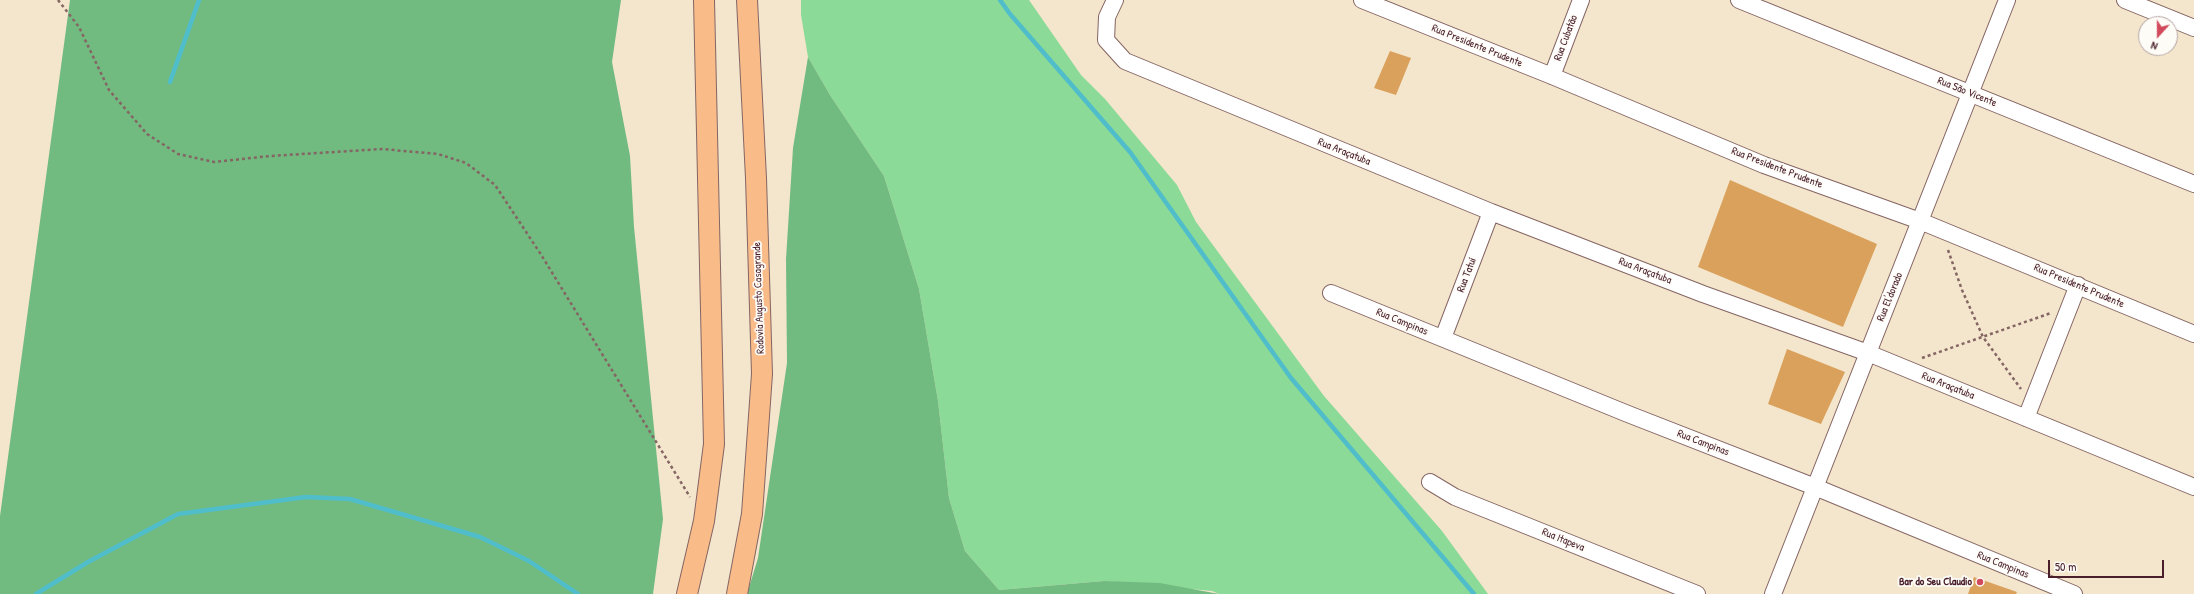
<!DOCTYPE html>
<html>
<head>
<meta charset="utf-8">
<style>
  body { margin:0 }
  #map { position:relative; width:2194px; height:594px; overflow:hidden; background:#f3e6cc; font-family:"Patrick Hand",sans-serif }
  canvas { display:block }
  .north { position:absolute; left:2138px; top:16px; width:40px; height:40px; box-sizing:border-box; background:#fdfcf7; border:1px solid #b5a4a5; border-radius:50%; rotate:201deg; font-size:11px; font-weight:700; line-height:16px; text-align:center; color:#4a1f2b }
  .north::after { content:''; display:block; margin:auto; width:14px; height:18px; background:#d1495b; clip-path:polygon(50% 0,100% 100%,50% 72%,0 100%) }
  .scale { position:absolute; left:2048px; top:560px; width:116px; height:18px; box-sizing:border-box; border:2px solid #4a1f2b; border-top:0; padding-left:5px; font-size:12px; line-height:14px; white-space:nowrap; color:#4a1f2b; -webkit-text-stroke:3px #fdfcf7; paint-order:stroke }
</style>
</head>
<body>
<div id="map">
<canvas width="2194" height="594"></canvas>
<div class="north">N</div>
<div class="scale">50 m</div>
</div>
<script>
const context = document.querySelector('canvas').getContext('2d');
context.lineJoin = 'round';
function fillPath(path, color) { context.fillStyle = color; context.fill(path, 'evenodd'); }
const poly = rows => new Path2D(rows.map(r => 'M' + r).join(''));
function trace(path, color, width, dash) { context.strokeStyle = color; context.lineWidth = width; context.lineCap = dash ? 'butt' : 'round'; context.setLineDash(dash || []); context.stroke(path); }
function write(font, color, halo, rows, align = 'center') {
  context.font = font + ' "Patrick Hand",sans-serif'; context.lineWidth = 3.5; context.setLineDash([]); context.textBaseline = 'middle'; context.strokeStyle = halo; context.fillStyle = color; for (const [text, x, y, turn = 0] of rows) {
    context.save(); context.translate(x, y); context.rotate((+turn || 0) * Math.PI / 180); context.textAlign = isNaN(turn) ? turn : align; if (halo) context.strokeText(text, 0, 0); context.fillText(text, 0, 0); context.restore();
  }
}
fillPath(poly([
  [801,0,1029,0,1081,75,1105,99,1177,185,1196,222,1324,396,1442,531,1488,594,1219,594,1212,591,1104,581,999,590,965,551,949,498,938,401,919,289,884,176,830,95,808,57,801,15]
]), '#8cda98');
fillPath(poly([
  [70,0,621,0,612,62,630,156,634,227,663,519,653,594,0,594,0,516],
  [808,57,830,95,884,176,919,289,938,401,949,498,965,551,999,590,1104,581,1160,583,1219,594,747,594,758,558,787,363,786,259,793,148]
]), '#71ba80');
trace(poly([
  [1000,0,1010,14,1130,152,1291,378,1474,594],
  [170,82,199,0],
  [36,594,88,562,178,514,306,497,350,499,480,537,529,561,578,594]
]), '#50bdca', 4.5);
fillPath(poly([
  [1390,51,1411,58,1396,95,1374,88],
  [1730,180,1877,244,1843,327,1698,267],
  [1787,349,1845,372,1821,424,1768,404],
  [1974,577,2017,592,2016,594,1968,594]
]), '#daa15c');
const minor = poly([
  [1115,0,1107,17,1106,40,1125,61,1491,212,1703,294,1868,353,2194,487],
  [1362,0,1552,76,1764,165,1920,221,2194,334],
  [1739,0,2194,184],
  [2125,0,2194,28],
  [1552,76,1581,0],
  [1331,293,1628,414,1815,487,2074,594],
  [1443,338,1491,212],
  [2026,418,2078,285],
  [1430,482,1455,497,1697,594],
  [1773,594,2007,0]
]);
const major = poly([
  [687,594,704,521,714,444,704,0],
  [737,594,752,514,762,374,756,178,747,0]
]);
trace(minor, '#856563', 18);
trace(major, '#856563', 22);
trace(poly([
  [58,0,79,27,109,90,147,134,178,154,214,162,270,156,382,149,438,154,466,163,495,185,540,253,690,497],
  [1948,250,1962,290,1983,337,2021,389],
  [1922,358,2051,313]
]), '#856563', 2.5, [3, 3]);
trace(minor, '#fff', 16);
trace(major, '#f9bc89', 20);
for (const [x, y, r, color] of [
  [1980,582,4,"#d1495b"]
]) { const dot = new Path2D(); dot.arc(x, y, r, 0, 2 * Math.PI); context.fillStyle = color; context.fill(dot); trace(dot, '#fdfcf7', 1.5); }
write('11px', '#4a1f2b', '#fdfcf7', [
  ["Rua Cubatão",1566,38,-69],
  ["Rua Presidente Prudente",1477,46,22],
  ["Rua São Vicente",1967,92,22],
  ["Rua Araçatuba",1344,152,22],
  ["Rua Presidente Prudente",1777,168,21],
  ["Rua Araçatuba",1645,271,21],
  ["Rua Tatuí",1467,275,-69],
  ["Rua Presidente Prudente",2079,286,23],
  ["Rua El'dorado",1890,297,-68],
  ["Rodovia Augusto Casagrande",759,298,-92],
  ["Rua Campinas",1402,322,22],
  ["Rua Araçatuba",1948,386,22],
  ["Rua Campinas",1703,443,21],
  ["Rua Itapeva",1563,540,22],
  ["Rua Campinas",2003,565,22]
]);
write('bold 11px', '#4a1f2b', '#fdfcf7', [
  ["Bar do Seu Claudio",1972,582]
], 'right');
</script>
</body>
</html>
